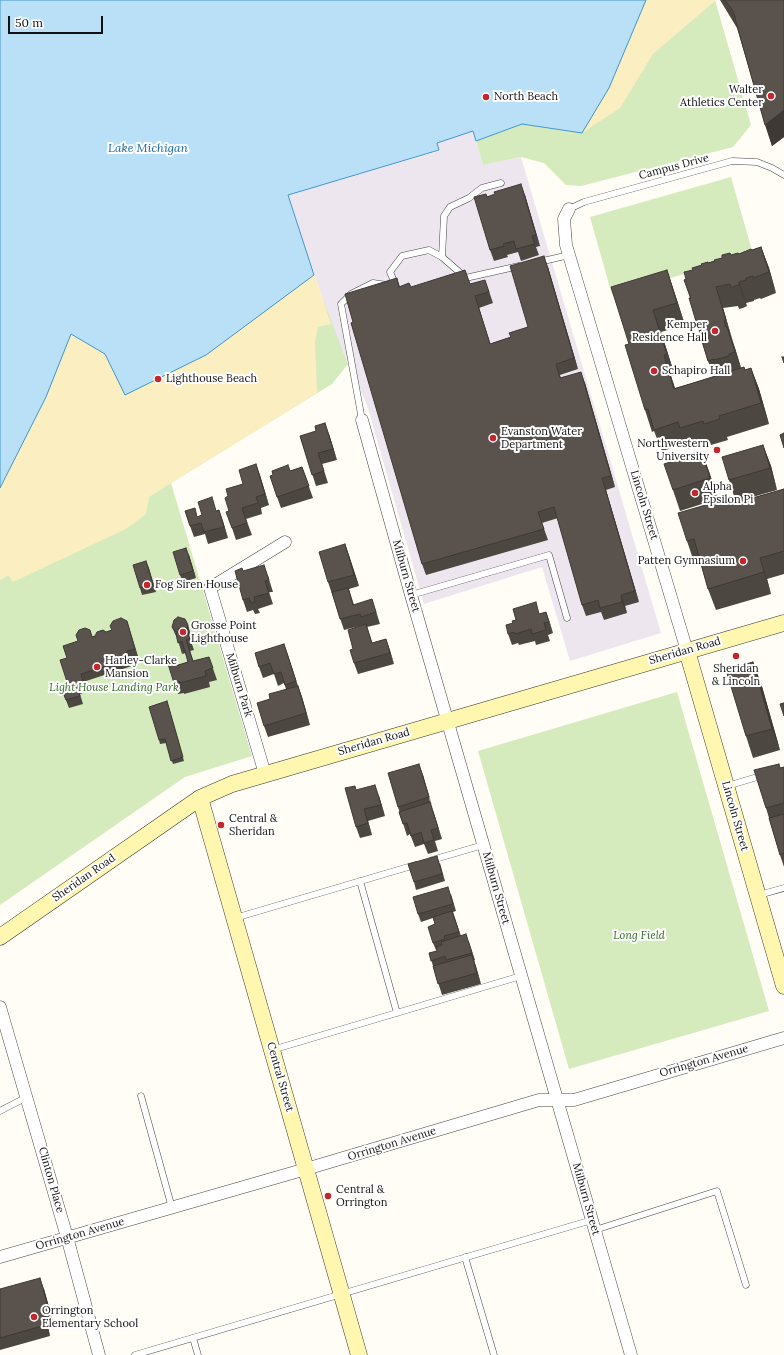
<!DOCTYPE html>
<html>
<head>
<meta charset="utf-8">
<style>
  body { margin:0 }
  #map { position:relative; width:784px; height:1355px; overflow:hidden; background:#fffdf5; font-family:Lora,serif }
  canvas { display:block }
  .scale { position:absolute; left:8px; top:16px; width:95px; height:18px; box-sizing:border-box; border:2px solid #111; border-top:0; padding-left:5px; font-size:12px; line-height:14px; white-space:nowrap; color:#111; -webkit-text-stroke:3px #fff; paint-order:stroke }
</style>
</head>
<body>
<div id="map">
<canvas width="784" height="1355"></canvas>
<div class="scale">50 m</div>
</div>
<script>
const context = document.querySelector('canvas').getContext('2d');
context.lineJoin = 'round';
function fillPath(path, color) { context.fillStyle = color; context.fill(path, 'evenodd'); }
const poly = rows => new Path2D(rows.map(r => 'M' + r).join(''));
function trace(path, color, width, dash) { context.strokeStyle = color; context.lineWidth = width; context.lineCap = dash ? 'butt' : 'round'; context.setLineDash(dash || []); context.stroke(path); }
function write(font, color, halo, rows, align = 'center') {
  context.font = font + ' Lora,serif'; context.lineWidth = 4; context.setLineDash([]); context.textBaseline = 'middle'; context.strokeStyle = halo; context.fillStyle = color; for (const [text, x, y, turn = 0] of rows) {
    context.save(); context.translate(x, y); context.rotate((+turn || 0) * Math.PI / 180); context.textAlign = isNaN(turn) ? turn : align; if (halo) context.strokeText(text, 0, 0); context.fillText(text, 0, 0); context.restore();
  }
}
fillPath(poly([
  [473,131,483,165,521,157,661,633,570,661,542,567,424,604,367,405,331,324,288,195,439,151,437,143]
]), '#eee6ef');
fillPath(poly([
  [715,0,751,125,733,147,581,186,566,185,544,163,521,157,483,165,476,141,522,124,582,133,630,62],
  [731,177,753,254,612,295,590,217],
  [324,302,348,364,332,384,171,483,252,756,185,777,0,905,0,580,8,575],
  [677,692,769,1011,569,1069,478,751]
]), '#d5ebbd');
fillPath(poly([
  [435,0,715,0,715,1,653,54,620,108,582,133,522,124,476,141,473,131,437,143,439,150,288,195,331,324,318,327,315,341,317,393,149,497,146,514,126,529,13,582,8,575,0,580,0,290]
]), '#fbeec1');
const water = poly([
  [0,0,646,0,609,88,582,133,522,124,476,141,473,131,437,143,439,150,288,195,314,275,206,355,125,395,105,354,71,334,46,397,0,488,0,0]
]);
fillPath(water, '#b9e0f7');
trace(water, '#3f96cf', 1);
const lane = poly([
  [569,209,584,202,732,161,757,162,772,168,784,175],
  [442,257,444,216,450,207,469,198,482,188,501,183],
  [539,262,569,255],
  [461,279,519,266],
  [396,286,390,272,402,256,429,250,442,257,465,277],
  [362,420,341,304,351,294,373,283,387,285],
  [411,595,549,555,567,618],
  [727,786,764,775],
  [432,860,483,845],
  [360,881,397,1013],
  [759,895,784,888],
  [235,918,415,865],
  [272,1050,521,976],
  [141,1096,172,1208],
  [0,1111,27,1097],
  [595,1230,717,1191,746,1285],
  [465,1257,494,1355],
  [193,1338,198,1355],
  [135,1355,592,1220]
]);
const street = poly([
  [569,209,564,219,566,245,687,651],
  [362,420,411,595,631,1355],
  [265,774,210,588,285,542],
  [0,1007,67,1237,99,1355],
  [0,1257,306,1169,539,1100,574,1100,784,1038]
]);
const secondary = poly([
  [687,651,784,986],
  [200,798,359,1355],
  [0,937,200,798,232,784,784,623]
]);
trace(lane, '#444', 7);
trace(street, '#444', 13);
trace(secondary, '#333', 17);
trace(lane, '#fff', 6);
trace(street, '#fff', 12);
trace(secondary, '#fff6b0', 16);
fillPath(poly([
  [720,0,784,0,784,137,772,146,737,28],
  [525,195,540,246,536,247,539,255,521,261,518,252,507,255,508,257,494,261,490,250,487,196],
  [761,247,769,268,776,293,761,299,760,298,754,300,754,301,746,303,747,306,743,308,739,309,738,306,723,308,733,342,741,368,745,370,751,368,759,389,769,424,727,437,728,440,711,445,710,442,688,449,686,444,662,451,654,431,652,432,645,410,629,344,667,270,674,291,685,325,661,332,675,376,671,376,675,388,714,377,708,361,698,328,690,298,684,280,686,279,693,270,708,263,731,255,739,254],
  [548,267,578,369,560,375,561,378,585,383,615,487,606,490,639,602,625,606,627,613,604,620,601,612,586,616,582,605,558,518,542,523,548,540,426,575,422,564,353,322,397,278,399,286,411,287,470,284,489,291,493,303,479,308,490,344,511,337,528,327],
  [329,434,337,460,322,464,328,483,316,486,300,436],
  [763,445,771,466,777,490,742,500,742,501,784,489,784,574,767,579,771,594,716,610,708,589,700,561,694,562,687,541,734,496,729,480],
  [702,452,718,499,680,511,673,490],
  [256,464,269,505,261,508,262,514,246,519,252,535,236,540,232,528,229,511,243,484],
  [302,467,313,498,281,508,277,497,290,471],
  [219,510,228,538,208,544,205,534,194,537,190,526,216,511],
  [345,544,359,586,349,589,354,605,376,611,380,624,367,627,372,643,386,639,394,664,358,674,354,663,353,649,364,625,344,630,328,582],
  [189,555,196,578,183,582,180,575],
  [146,561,156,592,142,595,140,588],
  [243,571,268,576,273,592,269,592,273,604,258,609,260,613,255,614,253,610,247,612,243,600],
  [546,612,553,633,548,635,550,641,536,645,535,641,519,645,518,643,512,645,508,634,540,614],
  [127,621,138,656,129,659,132,666,83,682,86,692,80,694,83,704,69,708,62,690,69,688,67,658,78,641,90,630,92,637,112,630],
  [188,625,190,633,189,636,194,650,190,651,193,661,209,657,217,680,209,682,210,687,184,694,184,693,178,694,174,683,175,666,188,662,186,653,182,654,177,637,175,634,172,627],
  [284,644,298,686,302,697,310,725,268,737,264,726,270,699,286,689,284,683,278,686,274,674,263,678,259,667],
  [761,683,780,750,753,758,746,736],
  [168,705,184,761,173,764,166,743,160,744,159,740],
  [784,767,784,867,780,855,769,818,766,808,781,768],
  [423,775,432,809,442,839,435,841,438,851,428,854,424,844,415,847,410,834,407,836,398,807],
  [356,790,379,796,385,816,368,821,372,835,360,838,356,827],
  [440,863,445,881,416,890,414,882],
  [451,894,456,911,453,912,461,936,469,942,475,960,474,961,481,984,442,995,429,953,437,951,436,950,433,943,435,924,433,918,421,922,418,914],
  [0,1289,44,1289,54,1325,48,1327,50,1336,0,1350]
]), '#4d4742');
fillPath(poly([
  [784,110,784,137,772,146,765,125],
  [521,184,525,195,540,246,536,235],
  [761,247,769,268,776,293,769,272],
  [544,256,548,267,578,369,574,358],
  [667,270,674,291,685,325,677,303],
  [739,282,747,306,739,285],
  [716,287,723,308,733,342,726,320],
  [475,296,479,308,494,355,490,344],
  [653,310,661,332,675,376,667,354],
  [727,327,735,348,743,374,735,352],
  [664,355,671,376,682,410,674,389],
  [751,368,759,389,769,424,761,403],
  [581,372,585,383,615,487,611,476],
  [325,423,329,434,337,460,333,449],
  [763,445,771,466,777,490,770,468],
  [702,452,710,474,718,499,710,478],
  [256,464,260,475,269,505,265,494],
  [602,478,606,490,639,602,635,591],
  [219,510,223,521,228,538,224,527],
  [345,544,349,555,359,586,354,575],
  [186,548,189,555,196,578,193,571],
  [760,558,767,579,771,594,764,572],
  [146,561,149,568,156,592,153,584],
  [621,595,625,606,627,613,622,602],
  [546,612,550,623,553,633,549,622],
  [188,625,190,633,189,636,194,650,189,636,188,637,186,630],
  [386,639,390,650,394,664,390,653],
  [284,644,288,655,300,693,296,681],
  [753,662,761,683,780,750,772,729],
  [298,686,302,697,310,725,306,713],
  [419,764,423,775,433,809,429,797],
  [375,785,379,796,385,816,381,805],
  [430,802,434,813,442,839,438,828],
  [364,809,368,821,372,835,368,823],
  [472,955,476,966,481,984,477,973],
  [40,1278,44,1289,54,1325,50,1314],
  [44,1316,48,1327,50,1336,46,1325]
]), '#3f3936');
const building = poly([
  [725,0,784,0,784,110,765,125,733,11,725,0],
  [521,184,536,235,532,236,535,244,516,249,514,241,503,244,504,246,490,250,474,197,486,194,487,197,495,194,494,192,521,184],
  [761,247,769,272,753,278,753,276,746,278,746,280,739,282,739,285,735,286,731,288,730,284,716,287,726,320,724,321,726,327,727,327,735,352,729,354,729,356,714,360,714,359,708,361,700,335,702,335,700,328,698,328,689,298,691,298,684,280,686,279,684,272,693,270,692,268,702,265,701,264,708,262,708,263,715,261,714,260,722,258,722,255,730,253,731,255,738,253,739,254,751,249,752,250,761,247],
  [544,256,574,358,556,364,560,378,581,372,611,476,602,478,635,591,621,595,622,602,600,608,598,600,582,605,554,507,538,512,544,529,422,564,351,323,353,322,345,294,397,278,399,287,409,283,411,287,465,270,470,284,485,280,489,292,475,296,490,344,511,337,509,333,528,327,510,266,544,256],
  [667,270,677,303,653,310,667,354,664,355,674,389,744,367,745,370,751,368,761,403,719,416,720,419,704,424,703,421,680,428,678,422,654,430,648,409,645,410,625,345,629,344,611,287,667,270],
  [782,357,784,357,784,363,782,357],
  [325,423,333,449,318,453,324,471,312,475,300,436,316,431,315,426,325,423],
  [784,433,784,448,780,435,784,433],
  [763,445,770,468,729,480,722,457,763,445],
  [702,452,710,478,673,490,664,464,702,452],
  [256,464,265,494,256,497,258,503,242,508,247,523,232,528,226,512,229,511,225,498,228,496,226,489,243,484,239,470,256,464],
  [288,465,290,471,302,467,309,486,277,497,270,476,273,475,272,471,288,465],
  [784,489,784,551,760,558,764,572,708,589,694,539,687,541,678,513,740,495,742,501,784,489],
  [212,497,216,511,219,510,224,527,204,532,201,523,190,526,185,511,195,508,197,517,202,515,198,502,212,497],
  [345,544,354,575,328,582,319,552,345,544],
  [186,548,193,571,180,575,173,552,186,548],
  [146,561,153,584,140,588,133,565,146,561],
  [264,565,269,580,265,581,269,593,254,597,255,602,251,603,249,598,243,600,235,571,242,568,243,571,264,565],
  [348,588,353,605,372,599,376,612,361,617,360,614,340,619,332,592,348,588],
  [536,602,539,614,546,612,549,622,544,623,546,630,532,634,531,629,515,634,514,632,508,634,506,625,513,623,512,621,516,620,513,609,536,602],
  [178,617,185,619,188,625,186,630,184,631,183,628,178,629,180,633,175,631,172,627,174,620,178,617],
  [121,618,127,621,135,649,127,651,129,659,81,674,84,684,77,686,80,696,66,700,62,690,69,688,60,660,67,658,63,646,78,641,76,635,79,630,85,628,90,630,92,637,95,636,97,632,103,630,106,632,112,630,110,626,113,621,121,618],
  [366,624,372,643,386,639,390,653,354,663,350,650,353,649,348,630,366,624],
  [183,628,184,632,187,631,190,639,186,640,193,661,209,657,213,668,205,671,206,676,180,683,180,681,174,683,168,664,174,662,175,666,188,662,182,641,178,643,176,634,180,633,178,629,183,628],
  [284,644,296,681,285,685,281,672,274,674,270,663,259,667,255,653,284,644],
  [753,662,772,729,746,736,726,670,753,662],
  [298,686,306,713,264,726,257,703,270,699,269,694,298,686],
  [167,701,183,757,171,761,165,739,159,740,149,707,167,701],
  [784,703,784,716,780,704,784,703],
  [419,764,429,797,398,807,388,773,419,764],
  [779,764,780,768,784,767,784,803,766,808,754,770,779,764],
  [375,785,381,805,364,809,368,823,356,827,345,788,355,786,356,790,375,785],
  [430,802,438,828,431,830,434,840,424,843,421,832,411,836,407,823,403,824,399,812,430,802],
  [784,814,784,853,780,855,769,818,784,814],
  [437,856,442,874,414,882,408,864,437,856],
  [448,887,453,904,418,914,413,897,448,887],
  [452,911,459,932,444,936,445,939,433,943,428,927,435,924,433,917,452,911],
  [466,934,472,953,446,960,445,956,431,961,429,953,437,951,436,947,442,945,441,942,466,934],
  [472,955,477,973,438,984,433,966,472,955],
  [40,1278,50,1314,44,1316,46,1325,0,1338,0,1289,40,1278]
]);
fillPath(building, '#5a524d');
trace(building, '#3f3936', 1);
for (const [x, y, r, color] of [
  [771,96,4,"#c4262e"],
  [486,97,4,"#c4262e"],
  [715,331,4,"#c4262e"],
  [654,371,4,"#c4262e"],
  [158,379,4,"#c4262e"],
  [493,438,4,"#c4262e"],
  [717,450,4,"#c4262e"],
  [695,493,4,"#c4262e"],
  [743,561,4,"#c4262e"],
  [147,585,4,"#c4262e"],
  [183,632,4,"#c4262e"],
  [736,656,4,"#c4262e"],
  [97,667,4,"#c4262e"],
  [221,825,4,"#c4262e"],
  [328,1196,4,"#c4262e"],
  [34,1317,4,"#c4262e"]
]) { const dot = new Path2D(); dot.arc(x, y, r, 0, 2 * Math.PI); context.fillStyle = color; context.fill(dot); trace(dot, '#fff', 1.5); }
write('11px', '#111', '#fff', [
  ["Walter",763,90,"right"],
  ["Athletics Center",763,103,"right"],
  ["North Beach",494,97],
  ["Kemper",707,325,"right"],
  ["Residence Hall",707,338,"right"],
  ["Schapiro Hall",662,371],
  ["Lighthouse Beach",166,379],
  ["Evanston Water",501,432],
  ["Department",501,445],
  ["Northwestern",709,444,"right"],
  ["University",709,457,"right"],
  ["Alpha",703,487],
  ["Epsilon Pi",703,500],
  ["Patten Gymnasium",735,561,"right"],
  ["Fog Siren House",155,585],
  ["Grosse Point",191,626],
  ["Lighthouse",191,639],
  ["Harley-Clarke",105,661],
  ["Mansion",105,674],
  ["Sheridan",736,669,"center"],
  ["& Lincoln",736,682,"center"],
  ["Central &",229,819],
  ["Sheridan",229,832],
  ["Central &",336,1190],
  ["Orrington",336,1203],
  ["Orrington",42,1311],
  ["Elementary School",42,1324]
], 'left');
write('11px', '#111', '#fff', [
  ["Campus Drive",674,167,-15],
  ["Lincoln Street",644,505,73],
  ["Milburn Street",406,576,74],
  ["Sheridan Road",685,651,-16],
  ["Milburn Park",239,685,73],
  ["Sheridan Road",374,742,-16],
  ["Lincoln Street",735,816,74],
  ["Sheridan Road",84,878,-35],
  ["Milburn Street",496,888,74],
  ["Orrington Avenue",704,1061,-16],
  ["Central Street",280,1077,74],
  ["Orrington Avenue",392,1144,-17],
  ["Clinton Place",51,1180,74],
  ["Milburn Street",586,1199,74],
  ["Orrington Avenue",80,1234,-16]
]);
write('italic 11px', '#2f6b1f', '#fff', [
  ["Light House Landing Park",114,688],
  ["Long Field",639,936]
]);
write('italic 12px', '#1768a6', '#fff', [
  ["Lake Michigan",148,149]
]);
</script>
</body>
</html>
